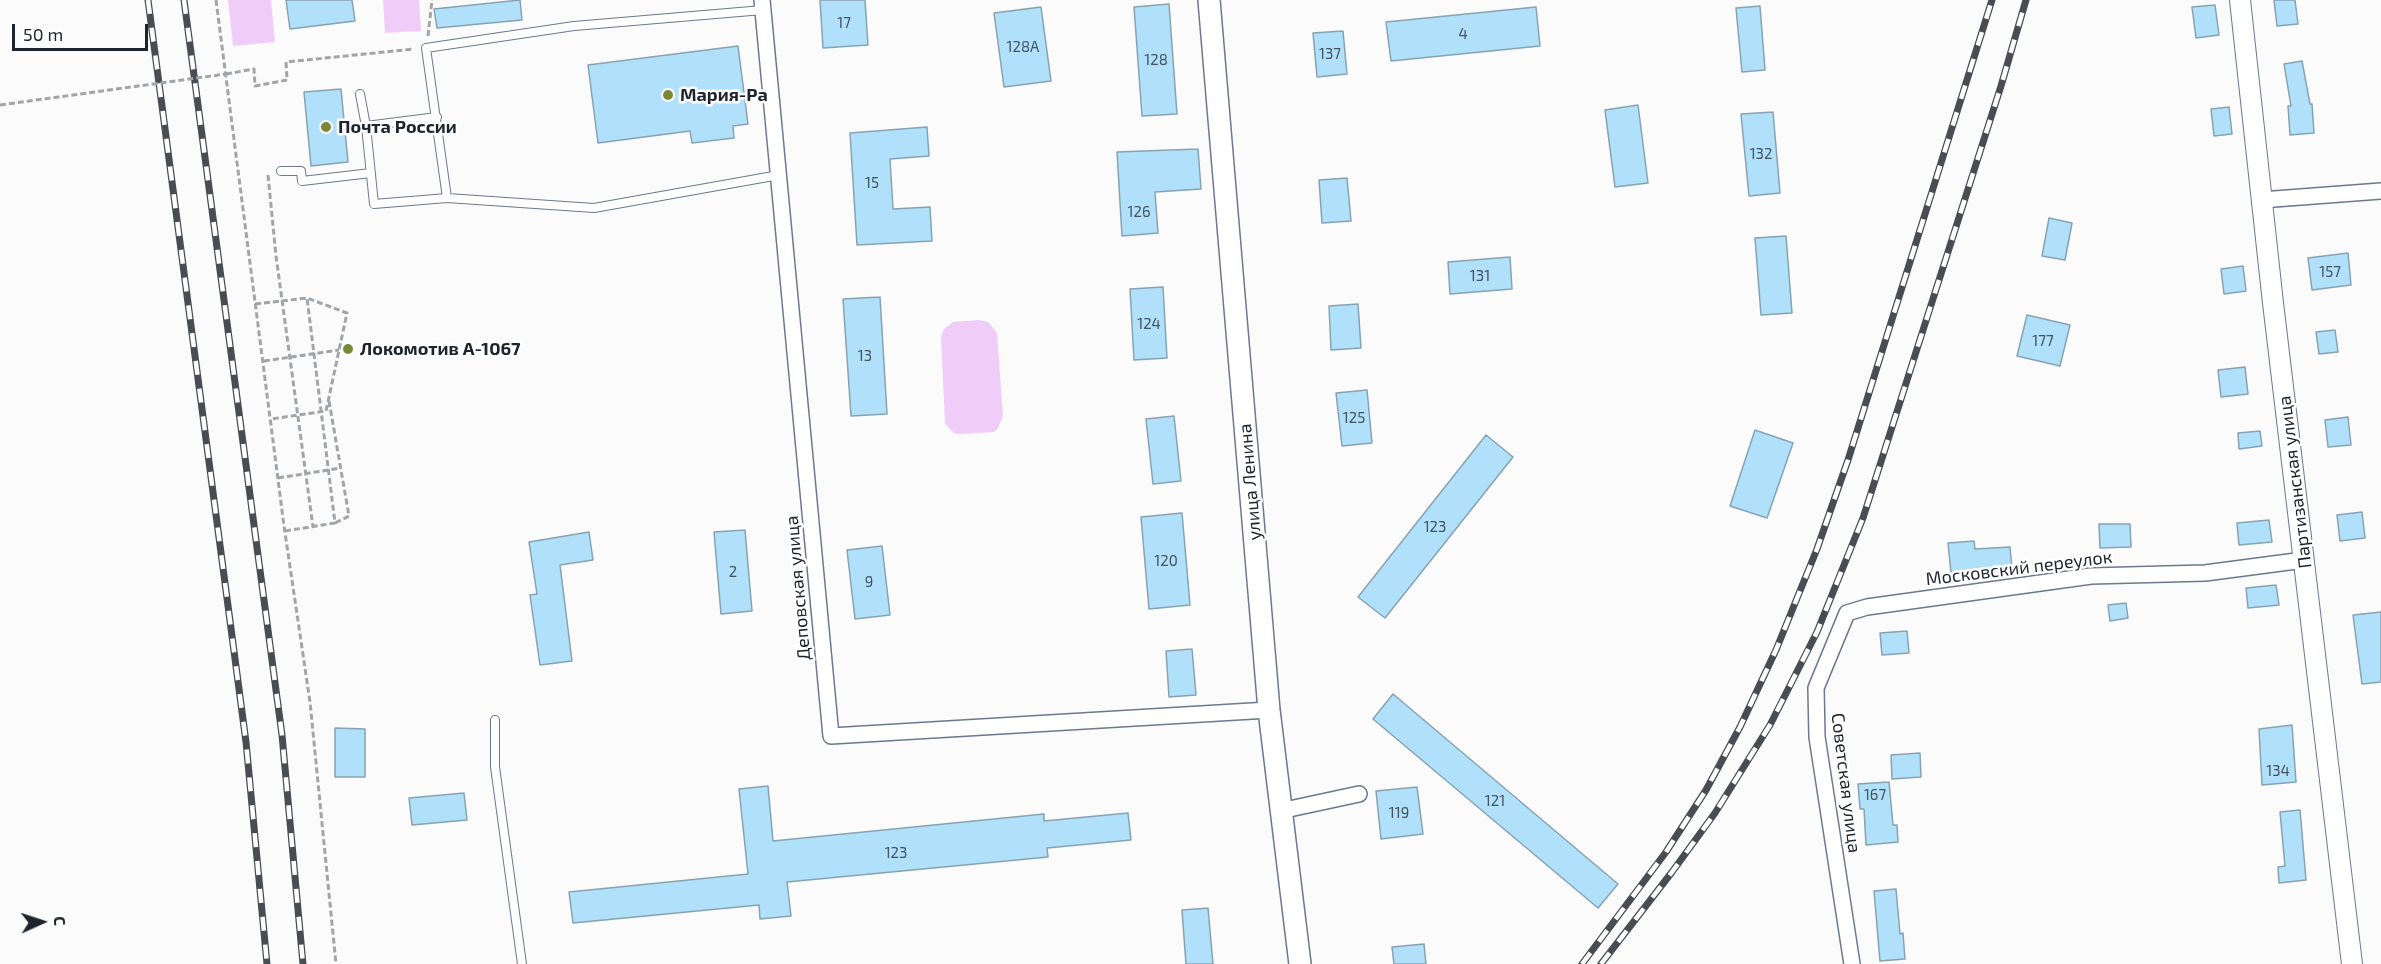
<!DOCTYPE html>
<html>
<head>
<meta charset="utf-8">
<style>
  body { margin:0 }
  #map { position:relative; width:2381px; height:964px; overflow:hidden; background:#fbfbfb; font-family:"Exo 2",sans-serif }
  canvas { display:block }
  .north { position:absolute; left:12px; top:892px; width:60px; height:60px; -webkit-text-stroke:4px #fff; paint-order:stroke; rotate:87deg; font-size:16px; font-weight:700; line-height:24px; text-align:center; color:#1e242d }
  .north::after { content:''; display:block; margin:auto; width:21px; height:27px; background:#1e242d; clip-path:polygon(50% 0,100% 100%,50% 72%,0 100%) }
  .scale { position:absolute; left:12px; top:24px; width:136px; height:27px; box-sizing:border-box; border:3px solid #1e242d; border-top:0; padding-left:8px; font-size:18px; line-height:21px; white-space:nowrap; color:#1e242d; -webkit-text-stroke:4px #fff; paint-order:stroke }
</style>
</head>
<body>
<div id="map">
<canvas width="2381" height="964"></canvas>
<div class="north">С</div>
<div class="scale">50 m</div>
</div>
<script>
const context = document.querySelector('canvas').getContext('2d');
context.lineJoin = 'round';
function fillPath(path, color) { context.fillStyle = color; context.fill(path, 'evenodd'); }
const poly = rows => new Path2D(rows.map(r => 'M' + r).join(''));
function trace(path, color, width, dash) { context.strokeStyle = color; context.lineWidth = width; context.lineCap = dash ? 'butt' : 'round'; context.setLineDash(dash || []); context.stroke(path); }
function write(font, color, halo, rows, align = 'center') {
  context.font = font + ' "Exo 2",sans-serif'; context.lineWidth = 5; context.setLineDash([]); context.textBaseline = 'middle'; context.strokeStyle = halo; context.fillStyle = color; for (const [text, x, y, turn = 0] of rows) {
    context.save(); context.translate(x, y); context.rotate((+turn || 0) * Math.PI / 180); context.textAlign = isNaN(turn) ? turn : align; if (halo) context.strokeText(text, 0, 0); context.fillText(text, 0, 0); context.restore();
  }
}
fillPath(poly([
  [228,0,271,0,275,42,233,46],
  [383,0,419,0,421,31,385,33],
  [979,320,988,322,997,333,1003,416,998,428,994,432,959,434,954,433,945,424,941,336,944,329,953,322]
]), '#f0cdf9');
const building = poly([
  [286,0,352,0,355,21,290,29,286,0],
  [520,0,522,20,437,28,434,9,520,0],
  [820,0,865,0,868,45,823,48,820,0],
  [2274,0,2295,0,2298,24,2277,26,2274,0],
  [1169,4,1177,114,1142,116,1134,7,1169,4],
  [2215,5,2219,35,2196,38,2192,7,2215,5],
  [1760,6,1765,70,1742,72,1736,8,1760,6],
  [1041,7,1051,81,1004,87,994,13,1041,7],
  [1536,7,1540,46,1391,61,1386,22,1536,7],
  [1343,31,1347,74,1317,77,1313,33,1343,31],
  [738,46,748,124,733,126,734,138,692,143,690,131,598,143,588,65,738,46],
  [2302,61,2310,104,2312,104,2314,133,2290,135,2288,106,2291,106,2284,64,2302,61],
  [341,89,348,162,311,166,304,92,341,89],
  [1638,105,1648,183,1615,187,1605,110,1638,105],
  [2229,107,2232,134,2214,136,2211,109,2229,107],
  [1773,112,1780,193,1749,196,1741,114,1773,112],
  [927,127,929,156,890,159,893,209,930,207,932,241,857,245,850,133,927,127],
  [1198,149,1201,189,1155,192,1158,233,1122,236,1117,152,1198,149],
  [1347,178,1351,221,1322,223,1319,180,1347,178],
  [2049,218,2072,223,2065,260,2042,256,2049,218],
  [1786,236,1792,313,1761,315,1755,238,1786,236],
  [2348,253,2351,285,2312,290,2308,258,2348,253],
  [1510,257,1512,289,1450,294,1448,262,1510,257],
  [2243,266,2246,291,2224,294,2221,269,2243,266],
  [1163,287,1167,358,1134,360,1130,289,1163,287],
  [880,297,887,414,851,416,843,299,880,297],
  [1358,304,1361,348,1331,350,1329,306,1358,304],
  [2027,315,2070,325,2060,366,2017,356,2027,315],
  [2335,330,2338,352,2319,354,2316,332,2335,330],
  [2245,367,2248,394,2221,397,2218,370,2245,367],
  [1367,390,1372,443,1342,446,1336,393,1367,390],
  [1174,416,1181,481,1153,484,1146,419,1174,416],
  [2348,417,2351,445,2328,447,2325,420,2348,417],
  [1755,430,1793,443,1767,518,1730,506,1755,430],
  [2260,431,2262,446,2239,449,2238,433,2260,431],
  [1486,435,1513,457,1385,618,1358,597,1486,435],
  [2362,512,2365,538,2340,541,2337,515,2362,512],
  [1182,513,1190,605,1149,609,1141,517,1182,513],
  [2269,520,2272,542,2239,545,2237,523,2269,520],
  [2099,524,2130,524,2131,547,2100,548,2099,524],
  [745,530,752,611,721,614,714,532,745,530],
  [589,532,593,560,560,565,572,661,540,665,530,595,537,594,529,542,589,532],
  [1974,541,1975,549,2010,547,2012,569,1951,573,1948,543,1974,541],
  [882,546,890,615,855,619,847,550,882,546],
  [2276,585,2279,605,2248,608,2246,588,2276,585],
  [2126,603,2128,618,2110,621,2108,605,2126,603],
  [2381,612,2381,682,2362,684,2353,615,2381,612],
  [1907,631,1909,653,1882,655,1880,633,1907,631],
  [1192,649,1196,695,1169,697,1166,651,1192,649],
  [1393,694,1618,884,1598,908,1373,719,1393,694],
  [2292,725,2296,782,2262,785,2259,729,2292,725],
  [335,728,365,729,365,777,335,777,335,728],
  [1920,753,1921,777,1892,779,1891,755,1920,753],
  [1889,782,1893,825,1897,825,1898,842,1866,845,1864,809,1860,809,1858,784,1889,782],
  [768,786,773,841,1044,814,1044,821,1128,813,1131,840,1047,848,1048,857,787,882,791,916,760,919,759,905,573,923,569,892,748,874,739,789,768,786],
  [1417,787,1423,834,1381,839,1376,791,1417,787],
  [464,793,467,820,412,825,409,798,464,793],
  [2300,810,2306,880,2279,883,2278,867,2285,866,2280,812,2300,810],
  [1896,889,1900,934,1903,933,1905,959,1880,961,1874,891,1896,889],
  [1208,908,1213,964,1186,964,1182,910,1208,908],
  [1424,944,1426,964,1394,964,1392,947,1424,944]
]);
fillPath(building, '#b1e0fa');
trace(building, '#87a3b3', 1.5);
const service = poly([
  [763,10,574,26,426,48,447,198,594,208,779,175],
  [360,94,366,126,374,204,447,198],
  [366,126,437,117],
  [281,171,301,171,302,181,371,173],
  [495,720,495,767,522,964]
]);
const minor = poly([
  [762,0,831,736,1269,710],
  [2261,200,2381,191],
  [1280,811,1359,794],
  [1852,964,1817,737,1816,688,1847,613,1867,607,2091,576,2205,573,2304,560]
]);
const tertiary = poly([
  [2240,0,2273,303,2352,964]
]);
const secondary = poly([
  [1209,0,1269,710,1300,964]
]);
trace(service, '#6b788e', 10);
trace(minor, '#6b788e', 18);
trace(tertiary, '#6b788e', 22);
trace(secondary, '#6b788e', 24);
trace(poly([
  [216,0,284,526,310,702,336,964],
  [428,36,432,0],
  [226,74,254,69,255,86,287,80,286,62,414,49],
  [268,175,276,256,313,527],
  [255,304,307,298,347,313,326,411,271,419],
  [264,361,339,350],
  [329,401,349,516,335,523],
  [278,478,341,468],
  [285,531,335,523,307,298]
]), '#a2a5a8', 3, [6, 3]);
trace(service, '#fff', 8);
trace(minor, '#fff', 15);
trace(tertiary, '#fff', 20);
trace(secondary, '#fff', 21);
const rail = poly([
  [148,0,246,742,267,964],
  [184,0,282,735,303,964],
  [1582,964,1666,852,1706,790,1740,727,1776,650,1817,549,1848,460,1992,0],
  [1601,964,1672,872,1715,813,1770,725,1817,632,1863,518,2001,86,2026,0]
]);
trace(rail, '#484d54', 7);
trace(rail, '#fff', 4.5, [14]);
trace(poly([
  [0,105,226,74]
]), '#a2a5a8', 3, [6, 3]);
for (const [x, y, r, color] of [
  [668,95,6,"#7a8836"],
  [326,127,6,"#7a8836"],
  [348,349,6,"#7a8836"]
]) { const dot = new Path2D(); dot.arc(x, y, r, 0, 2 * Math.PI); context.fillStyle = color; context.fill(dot); trace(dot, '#fff', 2); }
write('15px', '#435360', null, [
  ["17",844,23],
  ["4",1463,34],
  ["128А",1023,47],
  ["137",1330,54],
  ["128",1156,60],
  ["132",1761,154],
  ["15",872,183],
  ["126",1139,212],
  ["157",2330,272],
  ["131",1480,276],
  ["124",1149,324],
  ["177",2043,341],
  ["13",865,356],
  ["125",1354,418],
  ["123",1435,527],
  ["120",1166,561],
  ["2",733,572],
  ["9",869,582],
  ["134",2278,771],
  ["167",1875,795],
  ["121",1495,801],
  ["119",1399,813],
  ["123",896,853]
]);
write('bold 18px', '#1e242d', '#fff', [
  ["Мария-Ра",680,95],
  ["Почта России",338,127],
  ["Локомотив А-1067",360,349]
], 'left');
write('18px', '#1e242d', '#fff', [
  ["улица Ленина",1250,482,-95],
  ["Партизанская улица",2295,482,-97],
  ["Московский переулок",2019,568,-7],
  ["Деповская улица",798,588,-95],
  ["Советская улица",1846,783,83]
]);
</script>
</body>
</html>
